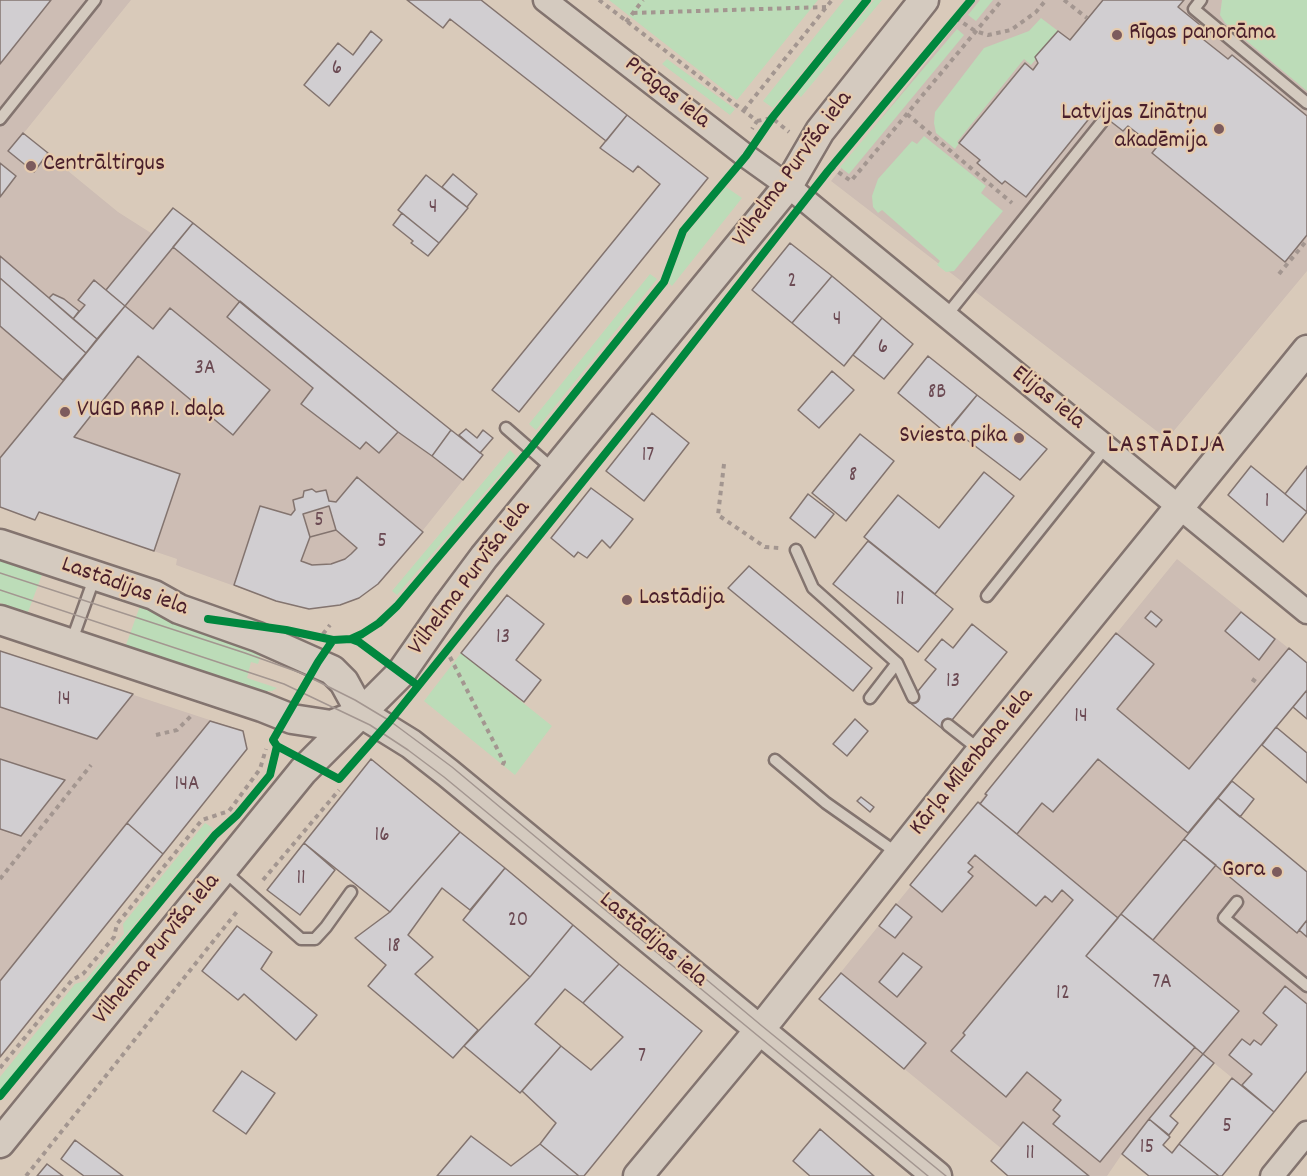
<!DOCTYPE html>
<html>
<head>
<meta charset="utf-8">
<style>
  body { margin:0 }
  canvas { display:block; background:#d9caba }
</style>
</head>
<body>
<canvas width="1307" height="1176"></canvas>
<script>
const context = document.querySelector('canvas').getContext('2d');
context.lineJoin = 'round';
function fillPath(path, color) { context.fillStyle = color; context.fill(path, 'evenodd'); }
const poly = rows => new Path2D(rows.map(r => 'M' + r).join(''));
function trace(path, color, width, dash) { context.strokeStyle = color; context.lineWidth = width; context.lineCap = dash ? 'butt' : 'round'; context.setLineDash(dash || []); context.stroke(path); }
function write(font, color, halo, rows, align = 'center') {
  context.font = font + ' Dekko,sans-serif'; context.lineWidth = 4.5; context.setLineDash([]); context.textBaseline = 'middle'; context.strokeStyle = halo; context.fillStyle = color; for (const [text, x, y, turn = 0] of rows) {
    context.save(); context.translate(x, y); context.rotate((+turn || 0) * Math.PI / 180); context.textAlign = isNaN(turn) ? turn : align; if (halo) context.strokeText(text, 0, 0); context.fillText(text, 0, 0); context.restore();
  }
}
fillPath(poly([
  [0,0,131,0,23,134,118,212,173,247,398,432,463,480,388,574,359,598,340,605,321,608,309,609,276,601,176,565,177,559,39,512,35,520,0,507],
  [976,0,1307,0,1307,271,1167,439,831,181],
  [1177,559,1307,663,1307,690,1218,798,1307,872,1307,1071,1274,1112,1203,1054,1122,1154,1107,1176,1089,1176,1024,1122,1002,1149,819,999],
  [0,651,243,731,247,749,0,1057]
]), '#cdbdb4');
fillPath(poly([
  [609,0,818,0,737,100],
  [844,0,861,0,773,108,763,101],
  [874,0,882,0,801,97,797,94],
  [980,0,993,0,976,21,968,15],
  [1222,0,1307,0,1307,91,1225,23,1220,15],
  [1041,18,1058,31,1035,57,1036,59,1031,65,1024,59,957,142,959,143,955,149,936,133,934,123,935,112,984,48,1029,31],
  [957,29,964,35,849,174,840,167],
  [667,59,735,109,730,115,662,64],
  [924,136,986,186,981,193,1003,211,954,271,946,272,937,265,940,261,882,210,878,213,873,207,872,196,878,179,912,141,917,144],
  [726,187,742,198,672,286,668,282,688,232],
  [650,274,657,279,536,430,529,424],
  [510,450,516,456,397,595,392,591],
  [0,559,43,572,28,612,0,603],
  [140,606,263,648,258,664,251,662,247,678,277,688,272,691,265,691,126,645],
  [461,653,552,726,515,775,424,701],
  [205,823,213,828,0,1090,0,1077,75,984,85,981,124,934,123,924]
]), '#bcdcb8');
const building = poly([
  [0,0,51,0,0,64,0,0],
  [407,0,481,0,627,115,606,141,450,19,443,28,407,0],
  [1103,0,1184,0,1178,7,1205,29,1199,36,1228,59,1232,55,1307,116,1307,235,1285,262,1152,153,1156,148,1128,126,1123,131,1096,110,1026,197,1005,181,1002,184,977,163,980,160,959,143,1025,63,1033,70,1038,63,1035,57,1058,31,1070,40,1103,0],
  [371,31,382,40,329,106,304,85,338,43,353,55,371,31],
  [627,115,708,178,519,412,492,390,660,184,638,166,633,172,600,148,627,115],
  [23,133,48,153,34,172,8,151,23,133],
  [0,163,16,176,0,197,0,163],
  [453,174,477,194,467,207,442,187,453,174],
  [426,175,468,208,439,243,398,210,426,175],
  [173,208,193,223,125,306,106,290,173,208],
  [402,213,439,243,428,256,411,243,413,241,393,225,402,213],
  [193,223,451,430,432,456,398,432,173,247,193,223],
  [790,243,832,276,792,323,752,290,790,243],
  [0,256,97,339,86,353,0,278,0,256],
  [832,276,882,318,844,366,792,323,832,276],
  [0,278,86,353,63,380,0,326,0,278],
  [94,280,125,306,97,339,73,319,85,305,78,300,94,280],
  [53,294,64,299,79,311,73,319,49,298,53,294],
  [240,301,398,432,379,453,366,442,360,449,301,404,313,388,227,317,240,301],
  [125,306,153,329,170,308,270,390,233,435,138,356,74,437,180,474,154,551,39,512,35,520,0,507,0,458,125,306],
  [882,318,913,344,884,379,853,355,882,318],
  [928,356,977,395,946,433,898,393,928,356],
  [832,371,854,390,819,428,798,410,832,371],
  [977,395,1047,449,1020,480,950,427,977,395],
  [652,413,689,443,644,501,606,471,652,413],
  [466,429,477,438,483,430,493,438,480,453,459,435,466,429],
  [451,430,483,455,463,480,432,456,451,430],
  [860,434,894,461,846,521,812,493,860,434],
  [1251,466,1307,512,1283,542,1228,495,1251,466],
  [1307,466,1307,512,1285,494,1307,466],
  [984,472,1014,496,935,594,864,537,898,495,939,528,984,472],
  [357,477,423,532,378,584,359,598,340,605,309,609,276,601,234,585,260,506,291,515,295,510,293,500,303,497,304,491,312,489,316,492,326,490,329,501,336,502,357,477],
  [336,530,357,548,351,554,345,559,331,564,312,565,301,561,310,537,336,530],
  [591,488,633,519,610,548,602,540,587,558,578,552,574,557,551,538,591,488],
  [808,494,834,514,815,538,790,518,808,494],
  [329,506,336,530,310,537,303,514,329,506],
  [868,541,953,609,918,652,833,584,868,541],
  [749,566,872,668,853,691,728,588,749,566],
  [507,595,544,624,516,660,541,680,524,702,461,653,507,595],
  [1151,611,1162,620,1156,627,1145,618,1151,611],
  [1241,612,1275,639,1259,660,1225,631,1241,612],
  [972,624,1007,652,944,730,909,702,936,669,925,660,942,639,953,648,972,624],
  [1116,633,1154,664,1117,709,1189,769,1289,648,1307,663,1307,690,1188,833,1098,759,1053,812,1042,803,1017,834,980,804,987,795,985,794,1116,633],
  [0,651,133,694,97,739,0,707,0,651],
  [1307,690,1307,719,1293,707,1307,690],
  [855,719,868,731,847,756,833,744,855,719],
  [210,721,243,731,247,749,163,854,127,823,210,721],
  [1276,727,1307,753,1307,783,1262,745,1276,727],
  [0,759,65,780,21,836,0,829,0,759],
  [371,759,460,832,390,912,304,843,371,759],
  [1232,781,1254,799,1240,817,1218,798,1232,781],
  [861,797,874,807,870,812,857,801,861,797],
  [1218,798,1307,872,1307,920,1297,933,1184,839,1218,798],
  [978,802,1118,918,1086,956,1195,1047,1100,1162,1053,1124,1060,1116,1053,1110,1061,1100,1027,1072,1006,1097,951,1051,965,1035,963,1033,1073,900,1062,890,1052,902,1045,896,1036,906,975,855,968,863,973,867,968,872,973,876,942,912,910,885,978,802],
  [127,823,163,854,0,1057,0,981,127,823],
  [460,832,505,868,470,910,442,888,408,935,433,957,415,974,478,1030,453,1058,368,986,386,965,355,938,390,912,460,832],
  [1184,839,1216,865,1153,940,1121,914,1184,839],
  [304,843,335,870,300,915,267,890,304,843],
  [505,868,573,925,530,977,463,920,505,868],
  [896,904,912,917,895,938,879,926,896,904],
  [1121,914,1239,1011,1203,1054,1086,956,1121,914],
  [1307,920,1307,937,1299,930,1307,920],
  [573,925,619,964,583,1003,565,989,535,1024,561,1046,520,1093,464,1046,530,977,573,925],
  [237,926,272,952,261,969,317,1015,296,1040,244,994,238,1000,202,971,237,926],
  [903,953,922,967,897,997,879,982,903,953],
  [619,964,702,1031,584,1176,579,1176,540,1144,556,1123,522,1091,561,1046,591,1070,623,1037,583,1003,619,964],
  [841,973,926,1043,904,1069,819,999,841,973],
  [1285,986,1307,1004,1307,1071,1274,1112,1242,1085,1252,1074,1229,1055,1242,1039,1250,1045,1254,1040,1261,1045,1277,1025,1263,1013,1285,986],
  [1203,1054,1214,1063,1170,1116,1178,1123,1169,1135,1149,1119,1203,1054],
  [242,1071,275,1093,246,1134,213,1111,242,1071],
  [1232,1078,1274,1112,1222,1176,1219,1176,1179,1144,1232,1078],
  [1149,1119,1170,1137,1163,1145,1172,1153,1179,1144,1219,1176,1149,1176,1122,1154,1149,1119],
  [1023,1122,1089,1176,1008,1176,991,1161,1023,1122],
  [820,1129,874,1176,810,1176,793,1161,820,1129],
  [471,1136,511,1166,540,1144,579,1176,437,1176,471,1136],
  [75,1140,123,1176,84,1176,61,1159,75,1140],
  [47,1164,63,1176,37,1176,47,1164]
]);
fillPath(building, '#d1ced1');
trace(building, '#83746f', 1.5);
const service = poly([
  [1201,0,1194,9,1307,103],
  [0,119,95,0],
  [946,316,1102,122],
  [506,428,553,469],
  [796,550,813,588,897,663,913,697],
  [987,596,1106,447],
  [71,643,95,576],
  [870,698,897,663],
  [948,725,981,751],
  [775,760,826,803,897,853],
  [223,870,301,939,315,939,326,927,351,892],
  [1237,902,1224,918,1307,986]
]);
const minor = poly([
  [545,0,746,156,788,186,1307,612],
  [1272,1176,1307,1133]
]);
const tertiary = poly([
  [0,544,154,595,179,609,258,637,332,670,344,682,361,713,411,744,448,773,937,1176],
  [0,620,262,707,292,719,331,725,360,714],
  [0,1143,303,771,401,673,449,604,484,557,788,186,820,131,924,0],
  [638,1176,771,1016,981,751,1307,350]
]);
trace(service, '#83746f', 15);
trace(minor, '#83746f', 27);
trace(tertiary, '#83746f', 33);
trace(poly([
  [599,0,757,121,752,129],
  [1064,0,1087,18],
  [633,13,826,7],
  [956,18,975,31,988,35,1011,30,1036,12,1046,0],
  [626,22,643,0],
  [744,110,832,0],
  [907,114,1012,203],
  [757,121,772,118,789,132],
  [831,167,851,181,1002,0],
  [1279,274,1307,240],
  [724,464,718,515,765,547,779,548],
  [323,634,330,625],
  [450,657,504,762,501,768],
  [1252,679,1259,684],
  [156,735,177,730,192,715],
  [0,879,91,765],
  [263,880,339,790],
  [0,1068,72,980,83,974,114,937,117,924,202,820,229,811,260,769,266,749],
  [26,1176,239,909]
]), '#a39690', 4, [4.5, 4.5]);
trace(service, '#d4cabf', 10);
trace(minor, '#d4cabf', 22);
trace(tertiary, '#d4cabf', 28);
trace(poly([
  [0,573,245,653,301,673,355,700,390,721,452,767,762,1026,946,1176],
  [0,590,284,684,370,725,408,750,444,777,928,1176]
]), '#a39690', 1.5);
trace(poly([
  [208,619,286,630,333,640],
  [351,639,362,634,379,623,397,606,530,449,664,282,683,231,746,156,772,118,867,0],
  [277,746,339,779,390,721,650,398,828,171,971,0],
  [0,1096,215,835,237,815,270,775,277,746,273,740,318,662,333,640,351,639,359,642,417,685]
]), '#00873e', 8);
for (const [x, y, r, color] of [
  [1117,35,6,"#7c5b5d"],
  [1219,129,6,"#7c5b5d"],
  [31,166,6,"#7c5b5d"],
  [65,412,6,"#7c5b5d"],
  [1019,438,6,"#7c5b5d"],
  [627,600,6,"#7c5b5d"],
  [1277,872,6,"#7c5b5d"]
]) { const dot = new Path2D(); dot.arc(x, y, r, 0, 2 * Math.PI); context.fillStyle = color; context.fill(dot); trace(dot, '#e6cbad', 2); }
write('21px', '#6c4b54', null, [
  ["6",337,70],
  ["4",433,209],
  ["2",792,283],
  ["4",837,321],
  ["6",883,349],
  ["3A",205,370],
  ["8B",937,394],
  ["17",648,457],
  ["8",853,477],
  ["1",1267,503],
  ["5",319,522],
  ["5",382,543],
  ["11",900,601],
  ["13",503,639],
  ["13",953,683],
  ["14",64,701],
  ["14",1081,718],
  ["14A",187,786],
  ["16",382,837],
  ["11",301,880],
  ["20",518,922],
  ["18",394,948],
  ["7A",1162,984],
  ["12",1063,995],
  ["7",642,1058],
  ["5",1227,1128],
  ["15",1147,1149],
  ["11",1030,1155]
]);
write('24px', '#4a1f2b', '#e6cbad', [
  ["Rīgas panorāma",1129,35],
  ["Latvijas Zinātņu",1207,115,"right"],
  ["akadēmija",1207,143,"right"],
  ["Centrāltirgus",43,166],
  ["VUGD RRP 1. daļa",77,412],
  ["Sviesta pika",1007,438,"right"],
  ["Lastādija",639,600],
  ["Gora",1265,872,"right"]
], 'left');
write('24px', '#4a1f2b', '#e6cbad', [
  ["Prāgas iela",666,94,38],
  ["Vilhelma Purvīša iela",794,170,-54],
  ["Elijas iela",1047,399,39],
  ["Vilhelma Purvīša iela",471,579,-53],
  ["Lastādijas iela",124,588,20],
  ["Kārļa Mīlenbaha iela",973,763,-51],
  ["Lastādijas iela",652,941,40],
  ["Vilhelma Purvīša iela",158,950,-51]
]);
context.letterSpacing = '1.5px';
write('26px', '#4a1f2b', '#e6cbad', [
  ["LASTĀDIJA",1167,447]
]);
context.letterSpacing = '0px';
</script>
</body>
</html>
